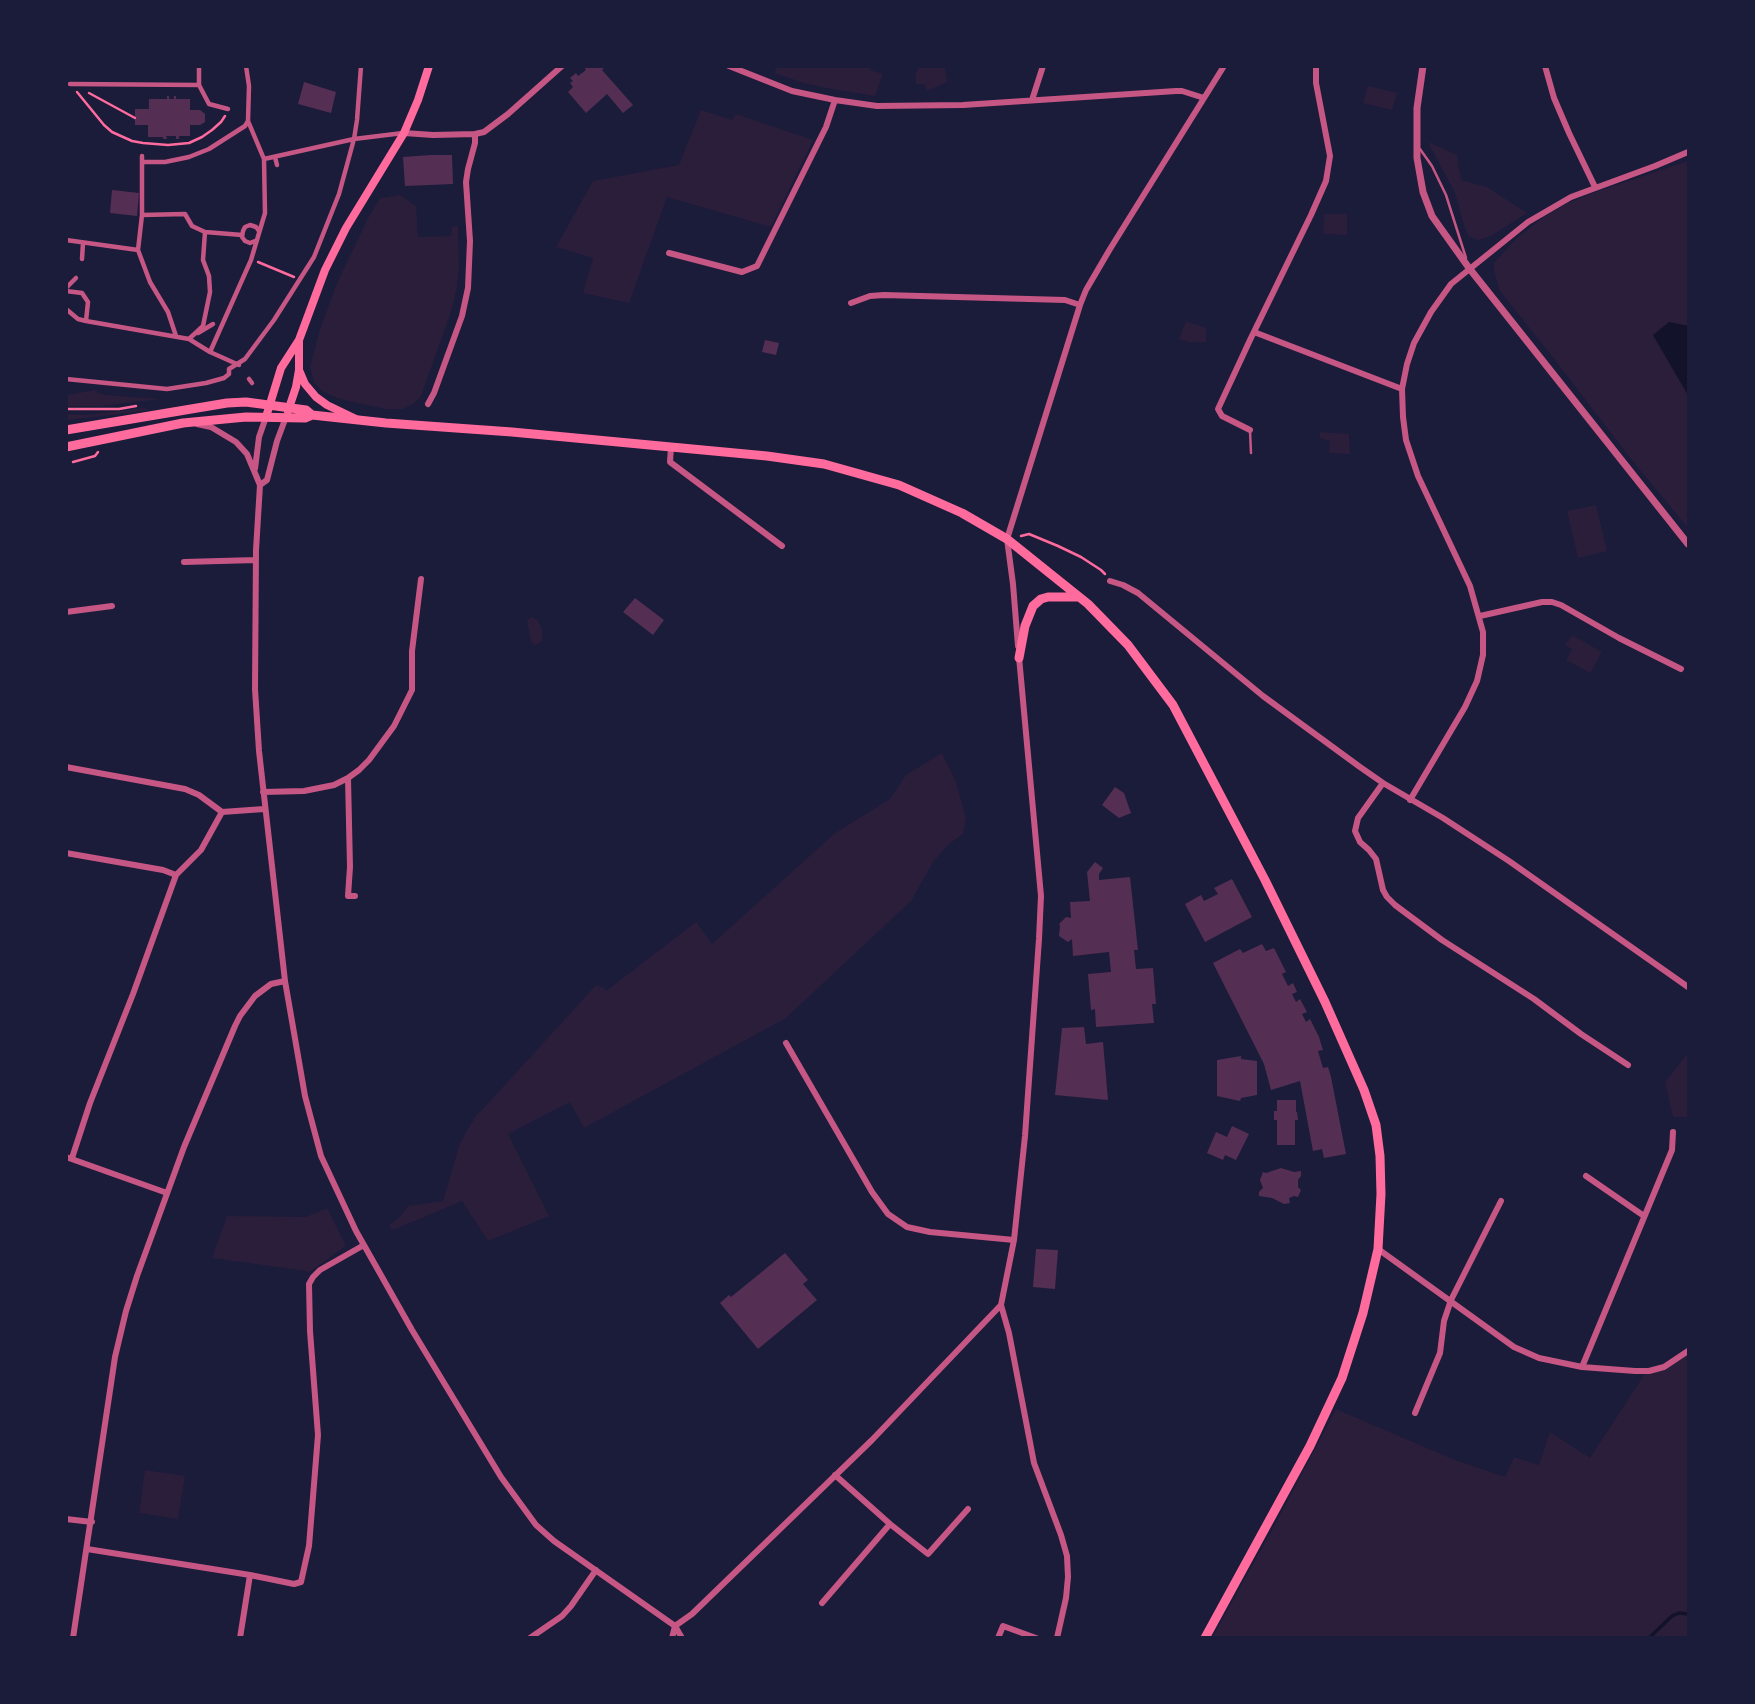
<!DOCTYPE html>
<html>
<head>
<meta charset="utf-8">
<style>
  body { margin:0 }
  #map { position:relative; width:1755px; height:1704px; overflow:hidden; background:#1b1b3a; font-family:"DM Sans",sans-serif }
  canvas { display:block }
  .frame { position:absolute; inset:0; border:68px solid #1b1b3a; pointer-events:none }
</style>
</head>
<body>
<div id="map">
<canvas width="1755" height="1704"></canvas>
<div class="frame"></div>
</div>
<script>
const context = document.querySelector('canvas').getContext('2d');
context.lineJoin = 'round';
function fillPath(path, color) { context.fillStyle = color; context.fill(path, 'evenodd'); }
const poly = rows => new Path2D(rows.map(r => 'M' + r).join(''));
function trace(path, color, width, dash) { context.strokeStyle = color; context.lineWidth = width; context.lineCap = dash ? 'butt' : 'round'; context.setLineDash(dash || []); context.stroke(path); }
fillPath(poly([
  [871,66,870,70,883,74,875,96,826,88,804,83,774,73,777,67],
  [919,67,945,67,947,82,927,91,924,84,916,84,916,73],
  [1368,86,1397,93,1392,110,1363,103],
  [701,110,732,120,736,114,813,140,771,227,667,197,629,303,583,293,593,258,556,247,593,181,679,165],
  [1428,142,1457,155,1461,180,1487,187,1527,213,1491,236,1479,240,1469,237,1464,225,1455,193],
  [1688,161,1688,326,1669,322,1653,335,1688,395,1688,528,1631,459,1548,351,1548,349,1547,350,1500,291,1494,272,1494,263,1517,238,1544,217,1566,204,1593,193],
  [400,195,416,206,418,237,451,236,452,227,458,226,459,267,457,288,451,312,421,396,413,404,403,409,385,409,340,399,323,392,314,382,310,367,320,329,338,281,369,216,380,198],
  [1324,214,1347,214,1347,235,1323,234],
  [1186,321,1206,328,1206,342,1189,342,1179,339],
  [95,390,98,393,105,395,161,399,101,406,67,406,67,395],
  [145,408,147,410,145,411,67,420,67,414,85,415],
  [1320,432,1349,434,1350,454,1329,453,1330,441,1320,438],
  [1596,505,1607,551,1578,558,1567,511],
  [531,617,538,620,542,630,542,641,538,644,535,645,531,642,527,621],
  [1572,635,1602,652,1590,673,1566,660,1572,649,1565,645],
  [942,753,956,782,966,818,963,834,949,844,933,862,911,901,786,1018,584,1128,570,1102,508,1134,549,1216,488,1241,462,1201,393,1230,389,1225,398,1219,408,1206,443,1201,459,1146,465,1134,477,1114,482,1110,596,985,603,987,606,991,696,922,712,944,835,833,890,799,906,775],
  [1688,1053,1688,1117,1673,1117,1665,1082],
  [327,1208,346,1246,308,1273,307,1271,212,1258,227,1216,306,1217],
  [1688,1354,1688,1637,1212,1638,1277,1521,1336,1409,1455,1460,1505,1477,1514,1457,1539,1465,1550,1432,1590,1458,1646,1372,1664,1371],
  [145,1470,185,1476,178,1519,139,1513]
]), '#2a1e3b');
fillPath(poly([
  [1669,322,1688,326,1688,395,1653,335]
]), '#12122b');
trace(poly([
  [1649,1638,1672,1616,1679,1613,1688,1614]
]), '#12122b', 3.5);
fillPath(poly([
  [583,66,606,66,602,70,633,105,623,113,607,94,586,113,568,92,573,87,570,83,573,81,570,78,576,73,578,76,586,70],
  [304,82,336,92,331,113,298,104],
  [167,96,169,96,169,99,174,99,174,96,176,96,176,99,190,99,190,110,200,110,205,114,205,122,200,125,190,125,190,136,179,136,179,139,176,139,176,136,166,136,167,139,163,139,163,137,148,137,148,125,135,125,135,109,149,109,149,99,167,99],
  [431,155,452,155,453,184,405,186,403,157],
  [112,190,139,193,137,216,110,213],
  [765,340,779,343,776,355,762,352],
  [635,598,664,620,653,635,623,612],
  [1115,787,1124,793,1131,813,1119,818,1102,805],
  [1095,862,1103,868,1099,874,1099,880,1130,877,1138,950,1134,950,1136,969,1153,968,1156,1004,1152,1004,1154,1023,1096,1027,1095,1009,1091,1010,1088,974,1111,972,1109,952,1073,956,1072,939,1068,942,1059,936,1060,926,1059,924,1066,917,1071,918,1070,902,1090,901,1087,872],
  [1232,879,1252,917,1205,942,1185,904,1201,895,1204,901,1218,894,1214,888],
  [1262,944,1266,951,1274,948,1286,972,1282,974,1288,986,1293,983,1297,992,1292,994,1296,1002,1300,999,1307,1012,1302,1014,1306,1022,1310,1019,1319,1037,1323,1050,1318,1051,1323,1068,1328,1067,1331,1077,1346,1154,1324,1158,1322,1149,1313,1151,1300,1081,1271,1090,1264,1064,1213,963,1240,949,1243,953],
  [1084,1027,1086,1044,1103,1042,1108,1100,1055,1095,1062,1028],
  [1241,1056,1241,1059,1257,1061,1257,1095,1241,1098,1240,1101,1217,1096,1217,1060],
  [1277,1100,1296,1100,1296,1112,1297,1112,1298,1120,1295,1120,1295,1145,1277,1145,1277,1120,1274,1120,1274,1111,1277,1111],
  [1232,1126,1249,1134,1236,1160,1225,1155,1223,1160,1207,1153,1216,1132,1227,1137],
  [1281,1168,1294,1172,1301,1171,1301,1176,1298,1180,1298,1187,1301,1190,1298,1197,1294,1196,1289,1198,1290,1203,1284,1204,1272,1198,1259,1196,1259,1192,1263,1188,1260,1180,1263,1172,1266,1173],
  [1036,1249,1058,1250,1055,1289,1033,1287],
  [785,1253,808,1280,803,1284,817,1300,758,1349,720,1303,729,1295,731,1297]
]), '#542f53');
trace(poly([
  [77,92,104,125,112,132,132,141,143,143,168,145,189,143,202,137,212,130,221,122,225,116],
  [89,93,135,118],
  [258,262,294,277],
  [66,409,119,409,136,406],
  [73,462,95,456,98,452],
  [1021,536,1029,534,1058,546,1081,557,1101,570,1105,574]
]), '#ff6b9d', 2.5);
trace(poly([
  [1420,149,1432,166,1446,195,1466,258],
  [1250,431,1251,453]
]), '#c65784', 2.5);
trace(poly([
  [199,66,199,85,209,104,228,109],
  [70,84,199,85],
  [142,156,142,215,138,250,150,282,168,312,176,336],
  [275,157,277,165],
  [264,159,354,139,403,133],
  [142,162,165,162,189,157,209,149,245,126,248,121],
  [142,215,185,214,192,226,205,232,242,235],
  [66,240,138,250],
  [255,241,250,243,245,241,242,237,243,231,245,227,250,225,256,227,259,231],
  [82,259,83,243],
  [66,288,76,278],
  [66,291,82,293,88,302,86,321],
  [66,309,78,319,86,321,189,339,210,352,239,365],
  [198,333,213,324],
  [189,339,203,326,210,292,209,276,203,260,205,232],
  [210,352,251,260,265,213,264,159,248,121,249,86,246,66],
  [66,379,167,389,206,383,224,378,229,374,229,369,245,359,274,320,314,257,339,194,354,139,357,120,361,66],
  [249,379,252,383]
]), '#c65784', 4.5);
trace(poly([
  [729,66,792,91,835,100,877,106,963,105,1176,91,1182,91,1204,98],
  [1545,66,1554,98,1569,133,1595,187],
  [1032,100,1043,66],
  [404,133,433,135,475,134,484,132,508,114,562,66],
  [669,253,742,272,757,266,826,127,835,100],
  [851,303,870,296,884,295,1065,300,1080,305],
  [1254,332,1402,389],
  [428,404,434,393,462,316,468,288,470,241,466,182,468,169,475,143,475,134],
  [197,424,211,427,236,442,247,454,260,485,256,550,255,689,259,751,285,981,305,1096,321,1156,356,1231,412,1330,501,1477,536,1525,554,1541,675,1626,682,1638],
  [1250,430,1222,416,1218,409,1250,340,1311,215,1326,181,1330,156,1316,83,1316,66],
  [671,447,670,462,782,546],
  [255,469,259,437,266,417],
  [260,485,267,480,277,441,286,417],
  [184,562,256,560],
  [1110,581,1123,585,1138,593,1263,696,1360,767,1383,783,1443,818,1509,861,1688,987],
  [66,612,112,606],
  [1480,616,1542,602,1552,602,1561,605,1619,638,1681,669],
  [1018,646,1013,584,1007,539,1080,305,1086,290,1110,249,1224,66],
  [66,767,185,789,199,795,222,812,264,809],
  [348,778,350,867,348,896,355,896],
  [1383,783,1358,818,1355,831,1360,842,1369,850,1376,859,1383,890,1387,897,1395,905,1442,940,1534,999,1581,1034,1628,1065],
  [263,792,304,791,334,785,348,778,359,770,369,760,394,726,412,690,412,651,421,579],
  [1410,800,1465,707,1477,681,1483,655,1483,632,1470,586,1418,476,1406,440,1403,417,1402,389,1407,364,1414,343,1431,312,1451,284,1528,222,1571,197,1655,166,1688,152],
  [66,853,163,870,176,875,201,850,222,812],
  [786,1043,872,1192,888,1214,907,1227,930,1232,1014,1240],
  [66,1157,167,1193],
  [72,1158,90,1103,133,994,176,875],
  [1586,1176,1644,1216],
  [1378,1249,1514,1347,1539,1358,1582,1367,1635,1371,1649,1371,1664,1367,1688,1351],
  [1001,1305,1009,1333,1034,1463,1061,1535,1067,1556,1068,1577,1066,1598,1057,1638],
  [1582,1367,1672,1150,1673,1132],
  [1415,1413,1440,1353,1444,1321,1451,1300,1501,1201],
  [835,1475,890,1524,928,1554,968,1509],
  [66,1519,92,1522],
  [87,1549,250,1575,294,1584,301,1582,309,1546,318,1435,310,1331,309,1284,313,1277,320,1270,364,1245],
  [822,1603,890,1524],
  [675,1626,692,1614,872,1440,1001,1305,1014,1240,1025,1136,1039,939,1041,896,1019,657],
  [73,1638,115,1357,126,1311,137,1276,184,1147,235,1026,240,1016,255,996,271,984,285,981],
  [240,1638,250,1575],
  [530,1638,562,1616,571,1606,596,1570],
  [672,1638,675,1626],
  [998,1638,1003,1626,1036,1638]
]), '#c65784', 6);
trace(poly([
  [1423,66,1417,108,1417,158,1423,192,1432,216,1469,268,1688,544]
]), '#c65784', 7);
trace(poly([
  [299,370,305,384,316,397,327,405,356,419],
  [288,411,296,387,299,370,299,342],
  [266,417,281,368,299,340,325,270,346,228,404,133,418,100,429,66]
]), '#ff6b9d', 8);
trace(poly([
  [66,430,227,403,246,402,306,410,312,415],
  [66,447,183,423,246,417,305,418,312,415,386,423,512,432,671,447,767,456,824,464,899,485,962,513,1007,539,1088,604,1128,645,1173,705,1265,880,1325,1002,1364,1090,1376,1125,1380,1156,1381,1194,1378,1249,1363,1313,1342,1378,1310,1446,1205,1638],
  [1019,658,1025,626,1033,606,1041,599,1048,597,1079,597]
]), '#ff6b9d', 9);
</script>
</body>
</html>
